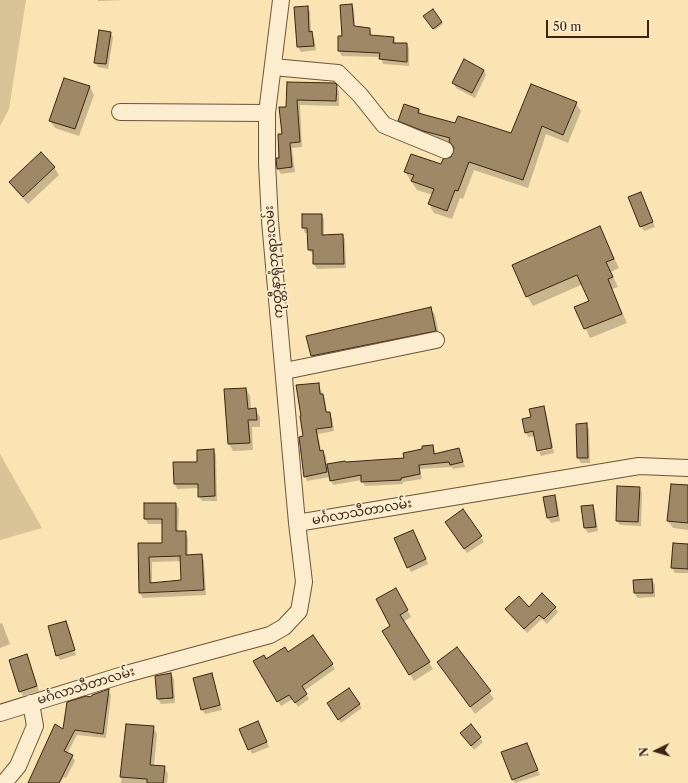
<!DOCTYPE html>
<html>
<head>
<meta charset="utf-8">
<style>
  body { margin:0 }
  #map { position:relative; width:688px; height:783px; overflow:hidden; background:#fae4b3; font-family:"Libre Caslon Text",serif }
  canvas { display:block }
  .north { position:absolute; left:636px; top:731px; width:40px; height:40px; -webkit-text-stroke:3px #fcedce; paint-order:stroke; rotate:265deg; font-size:11px; font-weight:700; line-height:16px; text-align:center; color:#3a2513 }
  .north::after { content:''; display:block; margin:auto; width:14px; height:18px; background:#3a2513; clip-path:polygon(50% 0,100% 100%,50% 72%,0 100%) }
  .scale { position:absolute; left:546px; top:20px; width:103px; height:18px; box-sizing:border-box; border:2px solid #3a2513; border-top:0; padding-left:5px; font-size:12px; line-height:14px; white-space:nowrap; color:#3a2513; -webkit-text-stroke:3px #fcedce; paint-order:stroke }
</style>
</head>
<body>
<div id="map">
<canvas width="688" height="783"></canvas>
<div class="north">N</div>
<div class="scale">50 m</div>
</div>
<script>
const context = document.querySelector('canvas').getContext('2d');
context.lineJoin = 'round';
function fillPath(path, color) { context.fillStyle = color; context.fill(path, 'evenodd'); }
const poly = rows => new Path2D(rows.map(r => 'M' + r).join(''));
function trace(path, color, width, dash) { context.strokeStyle = color; context.lineWidth = width; context.lineCap = dash ? 'butt' : 'round'; context.setLineDash(dash || []); context.stroke(path); }
function write(font, color, halo, rows, align = 'center') {
  context.font = font + ' "Libre Caslon Text","Noto Sans Myanmar",serif'; context.lineWidth = 3.5; context.setLineDash([]); context.textBaseline = 'middle'; context.strokeStyle = halo; context.fillStyle = color; for (const [text, x, y, turn = 0] of rows) {
    context.save(); context.translate(x, y); context.rotate((+turn || 0) * Math.PI / 180); context.textAlign = isNaN(turn) ? turn : align; if (halo) context.strokeText(text, 0, 0); context.fillText(text, 0, 0); context.restore();
  }
}
fillPath(poly([
  [0,0,26,0,9,109,0,126],
  [0,454,42,528,0,540]
]), '#d9c498');
fillPath(poly([
  [98,0,122,0,98,1],
  [352,5,354,9,355,28,370,29,372,36,394,38,396,44,407,44,409,49,409,66,383,64,381,57,342,56,339,51],
  [308,7,310,12,311,32,314,37,316,50,301,52,298,47,295,8],
  [433,11,443,24,435,30,428,21],
  [111,33,113,38,108,69,98,67,95,62],
  [484,70,486,75,475,98,456,88,453,83],
  [288,83,336,86,339,92,339,106,300,105,302,147,292,148,295,172,281,174,278,169,287,108],
  [90,87,94,95,79,136,55,128,50,121],
  [576,103,581,111,568,143,546,134,528,188,474,170,463,199,460,198,452,219,434,213,429,204,433,195,417,190,405,172,442,165,452,158,455,150,452,145,428,139,404,129,399,120,419,109,422,115,456,125,511,135],
  [54,167,59,175,28,204,15,190,10,183],
  [641,193,655,227,644,231,641,226],
  [321,215,324,219,324,235,342,235,345,239,346,268,317,269,314,264,314,255,309,250,309,233,305,233,303,228],
  [600,228,619,268,611,272,618,287,612,289,627,323,590,338,576,308,590,302,583,284,533,306,527,296],
  [430,308,435,315,440,338,316,363,312,356],
  [318,384,325,399,327,413,329,413,332,418,334,431,318,434,321,451,323,451,326,456,327,465,405,459,433,446,436,454,459,449,465,467,453,469,452,467,420,469,422,479,403,482,403,484,365,486,362,480,333,485,330,477,307,481,305,476,304,437],
  [246,389,250,396,251,409,255,409,260,417,260,427,252,427,253,450,233,451,229,444],
  [543,407,546,412,553,447,538,451,535,436,528,437,526,432,532,418],
  [586,424,589,429,590,463,581,463,578,458,577,425],
  [553,449,554,453,541,456,539,452],
  [214,450,216,455,217,501,202,501,199,496,199,488,177,489,175,484],
  [688,486,688,530,673,528,668,521],
  [639,488,642,493,641,526,620,525,617,521],
  [554,496,557,501,560,521,551,523,548,518,545,498],
  [176,504,179,509,178,532,185,532,188,538,188,556,201,555,204,561,206,595,143,598,140,593,139,544,163,544,163,524,148,524,145,518],
  [181,561,182,581,152,584,152,562],
  [593,506,595,511,598,531,588,533,585,528],
  [463,511,484,542,467,553,449,527],
  [416,536,428,564,411,572,395,539],
  [688,545,688,573,675,573,672,568],
  [652,580,655,585,655,597,637,598,635,593,634,581],
  [396,589,411,617,403,622,433,669,414,681,387,638,392,626],
  [555,607,558,612,547,624,542,619,527,633,507,609],
  [66,622,76,655,60,660,57,655],
  [2,623,10,644,0,648,0,624],
  [457,648,494,699,475,714,438,662],
  [288,653,332,665,335,669,304,691,309,699,298,707,293,699,281,706,255,662,266,660],
  [29,660,39,691,23,696,20,691],
  [171,674,174,679,175,703,161,704,158,699],
  [212,674,222,710,205,714,202,709],
  [108,690,111,695,106,738,77,735,67,754,72,756,75,761,66,778,64,777,60,783,28,783,63,730,92,699],
  [328,703,359,704,362,708,341,723],
  [127,725,153,727,157,734,154,766,164,767,168,774,167,783,121,783],
  [471,725,483,742,474,750,461,733],
  [260,727,269,747,252,754,241,729],
  [527,744,540,775,515,783,513,780]
]), '#0003');
const building = poly([
  [352,4,354,26,370,28,370,35,394,37,393,43,407,43,407,62,379,59,380,53,338,51,338,36,342,36,340,5,352,4],
  [308,6,309,32,312,31,314,46,297,47,294,7,308,6],
  [433,9,442,22,433,29,423,16,433,9],
  [99,30,111,32,106,64,94,63,99,30],
  [464,59,484,70,472,93,452,83,464,59],
  [64,78,90,86,75,129,49,121,64,78],
  [287,82,335,83,337,85,336,101,297,100,300,142,290,143,292,167,277,169,276,158,279,158,278,134,282,134,279,107,286,107,287,82],
  [531,84,577,102,563,135,542,126,523,180,469,162,458,191,455,190,447,211,428,204,434,189,411,181,414,175,404,172,411,154,441,164,443,159,451,157,454,148,449,141,450,138,423,131,398,121,404,104,419,109,418,113,455,123,458,116,511,133,531,84],
  [41,152,55,167,23,197,9,182,41,152],
  [641,192,653,222,640,227,628,197,641,192],
  [302,214,322,214,322,235,343,234,344,264,313,264,313,250,308,250,307,228,302,228,302,214],
  [600,226,614,259,606,262,613,277,608,279,622,314,584,329,574,307,589,301,577,275,526,297,512,265,600,226],
  [431,307,436,331,311,356,306,336,431,307],
  [319,383,320,394,323,394,326,412,330,412,332,427,316,429,320,451,323,450,327,472,304,477,299,437,303,436,300,416,301,416,296,385,319,383],
  [246,388,248,409,256,408,257,420,248,420,250,443,228,444,224,389,246,388],
  [544,406,552,448,537,451,533,431,525,433,522,419,531,417,529,409,544,406],
  [587,423,588,458,577,458,576,424,587,423],
  [433,445,434,454,459,448,463,462,450,465,449,462,419,465,420,474,401,478,401,480,361,482,361,475,330,481,327,464,345,461,346,462,404,458,403,453,422,449,422,446,433,445],
  [214,449,215,496,198,497,198,484,174,484,173,462,197,462,197,450,214,449],
  [671,484,688,485,688,523,667,521,671,484],
  [617,486,640,487,638,522,616,521,617,486],
  [555,495,558,516,547,518,543,497,555,495],
  [144,503,176,503,176,531,186,531,186,555,202,554,204,590,139,593,138,543,162,543,162,519,144,519,144,503],
  [180,556,181,580,150,583,149,557,180,556],
  [593,505,596,527,584,528,581,506,593,505],
  [463,509,482,536,464,549,445,522,463,509],
  [413,530,426,559,407,568,394,538,413,530],
  [673,543,688,544,688,569,671,568,673,543],
  [652,579,653,593,634,593,633,580,652,579],
  [396,588,408,610,400,615,430,662,409,675,382,631,390,626,376,599,396,588],
  [542,593,556,607,544,619,539,615,524,629,505,609,519,596,529,607,542,593],
  [66,621,75,650,56,656,48,626,66,621],
  [313,635,333,664,302,686,307,694,295,703,289,695,277,702,253,661,264,655,266,659,285,647,288,652,313,635],
  [457,647,491,691,470,707,437,662,457,647],
  [27,654,37,686,19,692,9,660,27,654],
  [171,673,173,698,157,699,155,676,171,673],
  [212,673,220,705,201,710,193,678,212,673],
  [349,688,360,704,338,720,327,703,349,688],
  [109,689,103,734,75,730,64,751,73,755,59,783,28,783,55,724,63,729,67,702,86,696,91,697,92,695,109,689],
  [258,721,267,742,248,750,239,729,258,721],
  [126,724,154,726,150,765,165,766,163,783,147,783,147,779,120,777,126,724],
  [471,724,481,737,471,746,460,733,471,724],
  [527,743,538,770,512,780,501,752,527,743]
]);
fillPath(building, '#9e8866');
trace(building, '#3a2513', 1);
const minor = poly([
  [281,0,267,113,267,163,270,221,297,523],
  [273,67,338,73,360,95,384,125,445,150],
  [120,112,267,113],
  [285,371,436,340],
  [0,713,126,674,270,635,284,627,299,611,304,582,297,523,639,466,688,468],
  [4,783,18,766,35,726,31,703]
]);
trace(minor, '#6a553b', 18);
trace(minor, '#fcedce', 16);
write('13px', '#3a2513', '#fcedce', [
  ["ကုတ္တီနာရုံဘုရားလမ်း",274,262,-95],
  ["မင်္ဂလာသီတာလမ်း",362,512,-10],
  ["မင်္ဂလာသီတာလမ်း",86,686,-17]
]);
</script>
</body>
</html>
